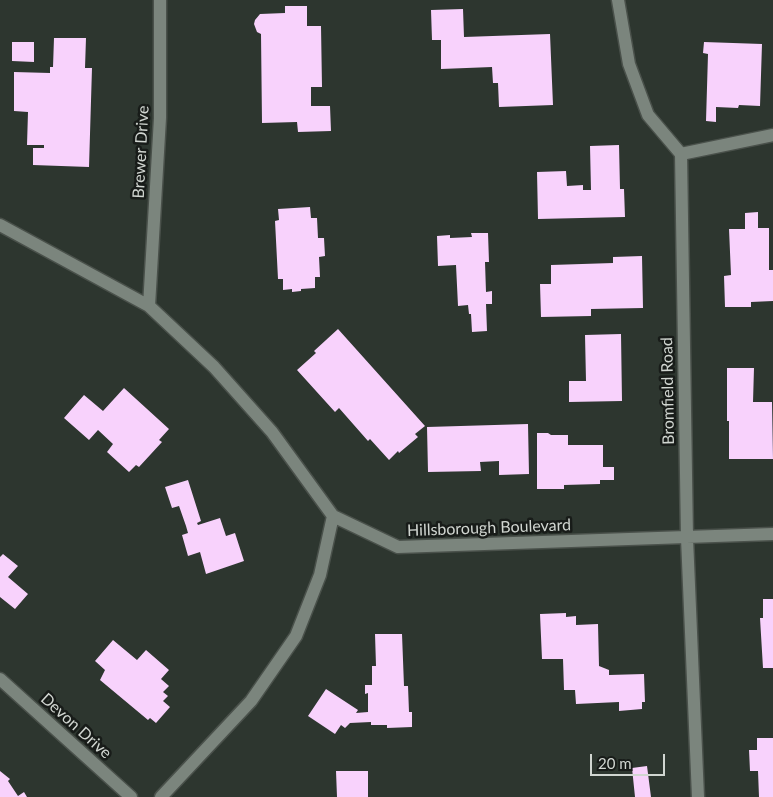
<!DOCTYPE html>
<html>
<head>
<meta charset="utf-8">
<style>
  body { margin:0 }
  #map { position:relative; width:773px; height:797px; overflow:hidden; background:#2d362f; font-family:Lato,sans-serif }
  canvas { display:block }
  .scale { position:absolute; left:590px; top:754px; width:75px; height:22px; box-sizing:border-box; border:2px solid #d1d6d1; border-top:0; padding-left:6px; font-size:15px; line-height:18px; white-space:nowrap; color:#d1d6d1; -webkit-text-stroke:4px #181c19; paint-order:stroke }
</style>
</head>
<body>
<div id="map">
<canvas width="773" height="797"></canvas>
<div class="scale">20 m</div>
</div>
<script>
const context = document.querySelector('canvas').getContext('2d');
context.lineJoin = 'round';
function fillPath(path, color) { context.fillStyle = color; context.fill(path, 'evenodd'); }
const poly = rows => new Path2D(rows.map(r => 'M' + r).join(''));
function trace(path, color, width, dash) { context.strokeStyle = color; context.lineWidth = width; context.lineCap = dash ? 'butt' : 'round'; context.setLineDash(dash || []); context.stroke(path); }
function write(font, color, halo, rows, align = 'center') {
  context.font = font + ' Lato,sans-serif'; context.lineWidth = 5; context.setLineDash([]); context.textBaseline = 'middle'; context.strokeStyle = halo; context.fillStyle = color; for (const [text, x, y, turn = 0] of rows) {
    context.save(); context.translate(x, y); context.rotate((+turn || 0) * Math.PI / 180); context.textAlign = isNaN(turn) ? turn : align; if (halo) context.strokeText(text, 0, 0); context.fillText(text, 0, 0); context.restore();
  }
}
fillPath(poly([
  [285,6,307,6,307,26,321,26,322,87,311,87,311,106,330,106,331,131,298,132,297,122,262,123,261,34,257,32,254,24,255,20,260,14,285,13],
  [463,9,464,37,550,34,553,105,499,107,498,83,493,83,492,67,441,69,441,40,432,40,431,10],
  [54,38,86,38,85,68,92,68,89,167,33,165,33,148,44,148,44,145,27,145,28,112,14,111,14,72,50,73,50,67,53,67],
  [12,42,34,42,34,62,12,61],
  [704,42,762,44,760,106,739,105,738,108,716,107,716,122,706,121,708,54,703,53],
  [619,145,620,189,624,189,625,217,538,219,537,172,566,171,567,186,583,185,583,190,591,190,590,146],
  [310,207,311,218,317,218,318,238,324,238,325,256,319,257,320,277,315,277,315,288,301,289,301,291,292,292,292,289,283,290,283,279,278,279,275,221,279,220,278,209],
  [758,212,758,228,769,228,769,270,773,270,773,301,751,302,751,307,725,307,724,276,731,275,729,229,745,229,745,213],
  [471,233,488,233,489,262,485,262,486,292,492,291,492,304,486,304,487,331,472,332,471,314,469,314,468,305,458,306,456,265,438,266,437,236,450,235,450,238,472,237],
  [642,256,643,308,591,309,591,316,541,317,540,284,551,284,551,265,613,263,613,257],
  [338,329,425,426,415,434,418,437,399,453,398,451,389,460,370,439,368,441,339,408,335,412,297,370,316,353,314,351],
  [621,334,622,401,569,402,569,381,586,381,585,335],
  [727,368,754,368,753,402,772,402,773,459,729,459,729,421,727,421],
  [124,388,169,429,159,440,162,442,139,467,136,465,129,472,107,452,113,444,98,430,89,440,64,418,84,395,103,411],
  [528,424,529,474,499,475,499,461,480,462,481,471,428,472,427,427],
  [537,433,548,433,551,435,568,435,568,445,603,445,603,467,614,467,614,480,600,480,600,484,564,485,564,489,537,489],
  [188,480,201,521,197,523,198,525,220,518,226,536,235,533,244,561,206,574,200,552,188,556,182,535,188,533,186,526,179,506,172,508,165,487],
  [3,554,18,566,8,577,28,594,15,609,0,597,0,557],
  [763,599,773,599,773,668,763,668,760,618,763,618],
  [566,613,566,617,576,616,576,625,598,624,599,666,609,670,609,675,644,674,645,702,642,702,642,709,619,711,619,702,576,704,575,690,564,690,563,659,542,659,540,614],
  [375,634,402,634,404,686,408,686,409,712,412,712,412,727,387,728,387,725,371,725,371,722,350,723,345,728,341,725,335,734,308,716,326,689,358,710,356,713,368,712,368,693,365,694,365,685,372,685,372,666,376,666],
  [113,640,137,660,146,650,169,670,161,679,169,686,163,692,168,696,163,701,170,707,156,723,150,718,148,720,100,680,105,670,95,661],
  [757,738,773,738,773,797,759,797,758,771,750,771,749,750,757,750],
  [647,766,651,797,635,797,632,768],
  [0,771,10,779,8,781,18,796,24,792,27,797,0,797],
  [336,771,368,771,368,797,337,797]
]), '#f8d2fc');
const minor = poly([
  [618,0,629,64,648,115,681,154,687,538,698,797],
  [681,154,773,135],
  [0,225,149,306,214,367,272,432,333,516,398,547,773,534],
  [149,306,160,118,160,0],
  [0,679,131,797],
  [161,797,251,701,296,636,320,575,333,516]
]);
trace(minor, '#4a514b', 15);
trace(minor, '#7b857d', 12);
write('16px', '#d1d6d1', '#181c19', [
  ["Brewer Drive",141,152,-87],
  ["Bromfield Road",668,391,-91],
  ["Hillsborough Boulevard",489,528,-2],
  ["Devon Drive",76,726,42]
]);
</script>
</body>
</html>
